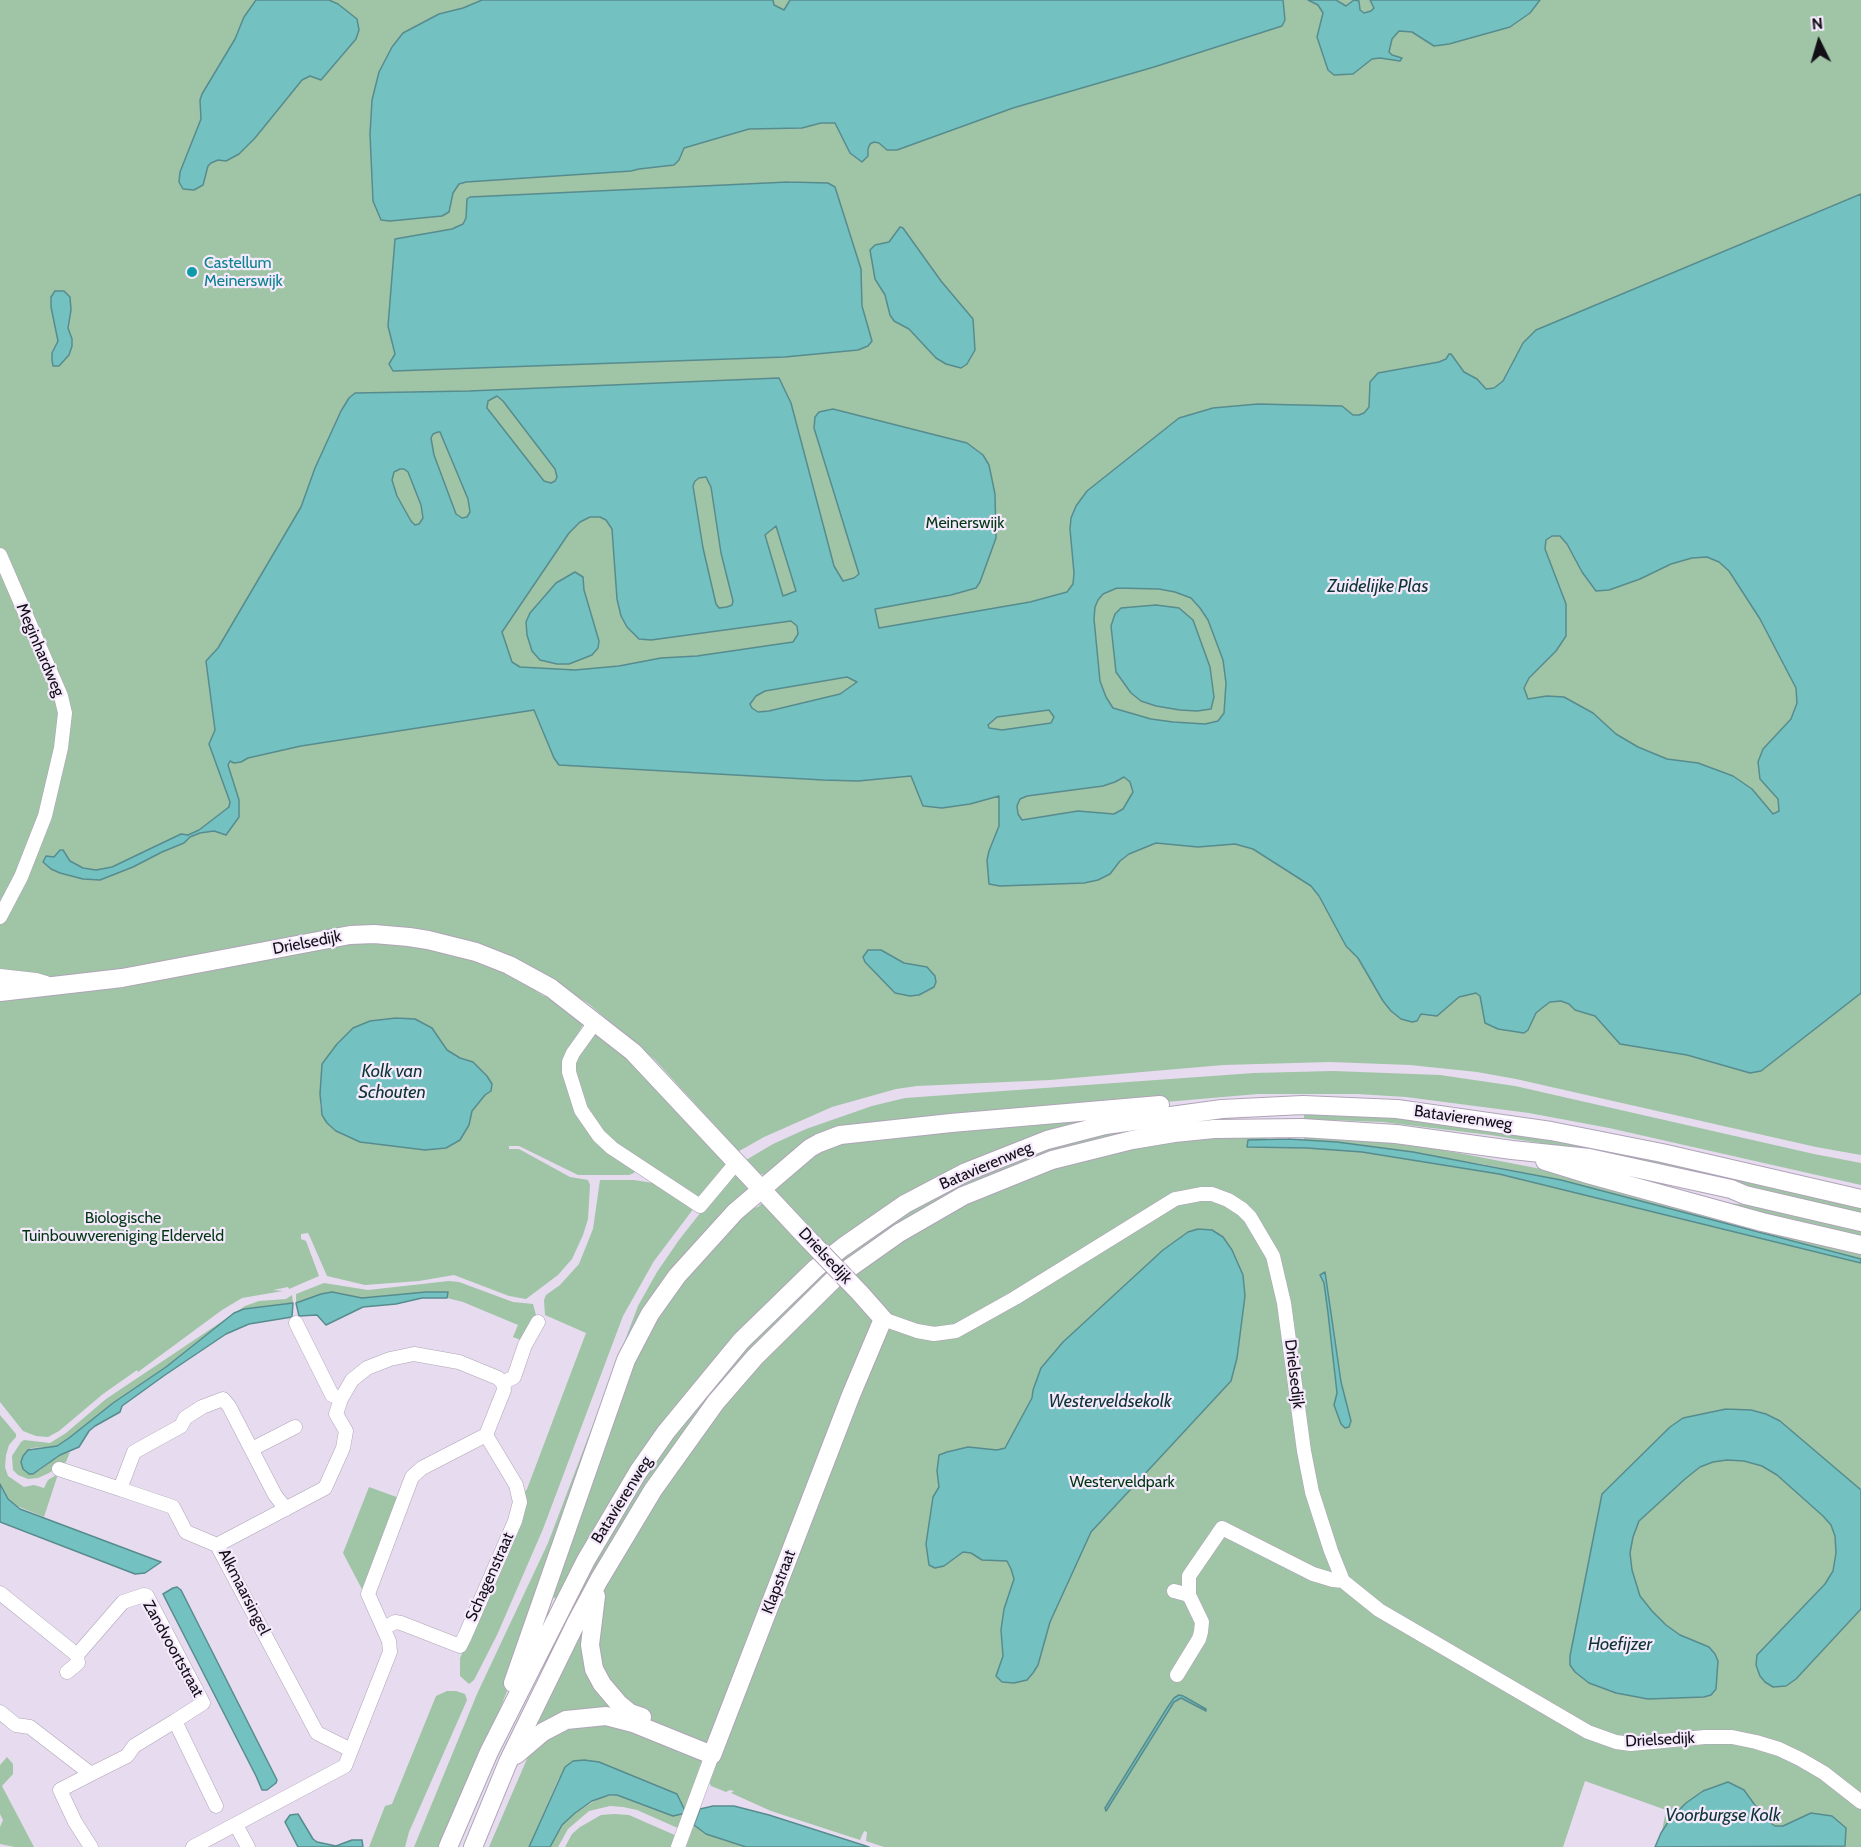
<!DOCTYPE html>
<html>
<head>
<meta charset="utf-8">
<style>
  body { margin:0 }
  #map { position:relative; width:1861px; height:1847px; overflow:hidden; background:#e7dbef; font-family:Cabin,sans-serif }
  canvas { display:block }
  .north { position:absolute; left:1789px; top:12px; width:60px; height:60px; -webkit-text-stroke:4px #f5e9fc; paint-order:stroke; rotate:355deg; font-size:16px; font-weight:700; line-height:24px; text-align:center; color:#130f16 }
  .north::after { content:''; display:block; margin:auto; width:21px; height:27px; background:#130f16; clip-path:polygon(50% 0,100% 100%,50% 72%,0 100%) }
</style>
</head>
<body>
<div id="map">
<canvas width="1861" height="1847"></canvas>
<div class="north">N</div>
</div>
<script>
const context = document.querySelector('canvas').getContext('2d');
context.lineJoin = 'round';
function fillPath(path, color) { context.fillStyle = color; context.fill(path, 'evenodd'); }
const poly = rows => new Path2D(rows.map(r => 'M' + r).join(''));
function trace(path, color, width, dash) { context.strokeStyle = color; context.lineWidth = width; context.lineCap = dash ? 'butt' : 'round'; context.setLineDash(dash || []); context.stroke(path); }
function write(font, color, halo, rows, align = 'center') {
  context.font = font + ' Cabin,sans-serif'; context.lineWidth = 4.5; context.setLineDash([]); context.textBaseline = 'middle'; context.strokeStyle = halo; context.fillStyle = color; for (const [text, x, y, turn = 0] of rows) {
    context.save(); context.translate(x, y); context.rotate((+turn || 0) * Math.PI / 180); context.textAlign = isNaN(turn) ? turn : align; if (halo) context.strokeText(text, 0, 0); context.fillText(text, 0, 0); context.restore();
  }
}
fillPath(poly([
  [0,0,1861,0,1861,1155,1816,1147,1516,1079,1477,1072,1410,1065,1330,1062,1223,1065,1050,1080,917,1086,896,1089,832,1107,764,1137,734,1154,720,1131,655,1060,589,1004,548,977,423,932,68,979,0,974],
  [372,938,489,961,534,986,536,991,544,996,557,997,584,1023,569,1050,572,1098,635,1170,634,1173,629,1175,578,1175,519,1146,509,1146,509,1149,519,1149,570,1177,588,1180,590,1185,588,1219,583,1235,572,1259,558,1275,526,1299,509,1296,454,1275,419,1281,365,1285,327,1276,310,1237,308,1233,301,1234,301,1239,306,1241,319,1276,289,1289,288,1287,273,1290,283,1291,242,1298,222,1310,138,1372,137,1370,103,1394,59,1431,48,1437,36,1436,23,1431,0,1402,0,996],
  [396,1018,415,1019,432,1028,447,1050,460,1058,473,1062,491,1091,485,1095,472,1111,469,1125,425,1150,360,1142,341,1134,327,1123,322,1115,320,1105,322,1064,370,1021],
  [597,1032,603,1032,727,1161,725,1168,701,1198,694,1197,609,1138,592,1116,583,1097,575,1066,577,1057,588,1039],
  [1333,1071,1440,1075,1515,1086,1814,1154,1861,1163,1861,1185,1609,1128,1529,1113,1406,1097,1357,1094,1258,1094,842,1130,770,1175,757,1174,746,1160,773,1144,806,1129,872,1106,905,1098,1254,1073],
  [1158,1112,1306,1148,1362,1152,1499,1174,1861,1263,1861,1847,1659,1847,1666,1810,1585,1781,1563,1847,884,1847,866,1841,867,1832,864,1831,860,1840,771,1811,731,1793,734,1791,730,1790,726,1792,711,1786,709,1782,712,1774,710,1748,614,1713,527,1739,580,1635,559,1599,548,1596,630,1369,668,1298,708,1247,751,1209,758,1207,800,1166,832,1143],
  [1304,1112,1363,1114,1516,1131,1861,1205,1861,1214,1627,1160,1540,1143,1490,1135,1382,1122,1304,1119],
  [1304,1135,1412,1144,1567,1174,1861,1251,1861,1259,1561,1180,1482,1164,1337,1142,1304,1140],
  [736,1172,750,1185,749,1193,652,1305,519,1661,445,1847,414,1847,477,1694,548,1543,638,1306,657,1272,679,1240,730,1175],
  [600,1180,634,1180,659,1184,694,1208,654,1261,623,1316,543,1529,497,1635,474,1680,469,1684,460,1676,460,1658,503,1565,521,1497,527,1489,586,1333,545,1315,544,1300,546,1295,560,1285,579,1264,593,1229],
  [1718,1202,1748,1205,1861,1231,1861,1239],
  [449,1281,459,1282,513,1302,533,1304,536,1315,527,1339,523,1341,513,1337,518,1325,463,1302,447,1298,447,1292,426,1292,362,1298,340,1294,321,1294,296,1303,296,1294,324,1283,368,1290],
  [292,1295,293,1303,244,1309,234,1313,166,1367,113,1403,69,1438,57,1446,31,1448,23,1469,29,1474,40,1470,60,1455,70,1452,66,1462,49,1473,38,1478,28,1479,18,1475,13,1470,12,1456,21,1442,24,1440,50,1443,66,1433,106,1399,245,1306,259,1301,286,1299],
  [0,1415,16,1434,16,1437,9,1445,6,1455,5,1467,8,1476,24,1487,34,1485,44,1488,48,1480,58,1474,44,1517,12,1504,4,1493,0,1484],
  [369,1487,402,1499,365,1595,343,1553],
  [447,1691,456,1691,465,1694,467,1700,409,1832,405,1847,369,1847,385,1806,392,1804,436,1696],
  [598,1719,702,1756,702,1767,680,1829,637,1810,623,1807,610,1806,589,1811,568,1829,558,1847,550,1847,562,1825,575,1813,601,1797,617,1795,677,1794,599,1762,559,1778,529,1847,489,1847,533,1745,543,1736],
  [7,1757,13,1764,13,1774,2,1786,34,1847,15,1847,0,1844,0,1827,3,1820,0,1814,0,1765],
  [614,1814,629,1815,677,1836,673,1847,565,1847,572,1834,580,1827,601,1815],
  [694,1825,706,1834,746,1847,686,1847]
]), '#a0c4a6');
const water = poly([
  [256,0,329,0,338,4,357,19,359,30,356,39,321,80,310,76,302,80,255,138,239,154,226,161,218,160,211,163,208,166,203,185,194,190,183,189,179,182,180,172,201,119,200,100,202,94,235,39,244,17,256,0],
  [482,0,773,0,774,5,784,10,790,0,1283,0,1285,20,1282,26,1154,67,1013,108,897,150,887,150,879,143,874,142,870,144,868,149,868,156,862,162,850,153,835,123,821,123,802,128,749,129,684,148,679,160,674,165,639,169,631,171,466,182,459,184,453,193,449,212,442,216,390,221,381,220,373,201,370,134,372,100,379,72,392,47,403,33,439,14,463,8,482,0],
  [1308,0,1336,0,1346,6,1354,0,1359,1,1360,10,1364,13,1371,11,1374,8,1370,0,1540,0,1530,13,1510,27,1449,44,1434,46,1412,32,1399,31,1392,39,1389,52,1392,55,1402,58,1400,61,1380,58,1372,59,1353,74,1334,75,1328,70,1317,37,1323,13,1318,5,1308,0],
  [788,182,828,183,835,187,861,269,862,306,872,341,868,346,858,350,785,357,393,371,389,364,395,354,388,326,395,239,452,229,463,224,466,218,467,199,470,197,788,182],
  [1861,194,1861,993,1761,1071,1750,1073,1687,1055,1620,1044,1595,1016,1575,1010,1569,1004,1561,1001,1550,1002,1542,1008,1536,1013,1528,1030,1524,1033,1498,1029,1485,1023,1480,996,1476,993,1459,997,1437,1016,1421,1014,1417,1021,1412,1022,1401,1019,1391,1011,1383,1001,1358,958,1346,946,1319,896,1311,886,1253,849,1235,844,1198,847,1156,843,1129,854,1120,861,1110,874,1098,880,1084,883,1000,886,989,884,987,860,989,851,999,826,999,796,970,804,942,808,923,806,911,776,858,781,823,780,559,765,554,758,534,710,301,746,248,758,241,762,234,763,230,761,228,765,239,800,239,817,226,835,214,831,200,833,190,837,184,843,162,852,133,867,100,880,83,879,60,873,51,869,43,862,46,856,54,857,60,850,63,850,70,861,83,868,96,870,112,867,181,834,188,835,199,830,229,807,230,802,209,744,215,730,206,661,218,648,301,507,315,468,341,411,349,398,355,393,469,391,779,378,791,403,834,566,843,581,854,578,859,574,814,428,815,417,819,412,833,409,967,443,983,455,989,465,995,494,996,538,980,582,976,588,951,595,875,609,879,628,1030,602,1067,592,1073,584,1074,573,1070,529,1071,518,1076,506,1087,491,1179,418,1213,408,1258,404,1342,406,1353,415,1359,415,1364,413,1369,407,1370,382,1378,373,1439,362,1446,359,1449,354,1451,354,1464,372,1477,379,1486,389,1494,388,1503,381,1523,343,1536,330,1861,194],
  [497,396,503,401,555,469,557,477,555,481,551,483,544,481,487,408,488,401,497,396],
  [438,432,440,432,468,499,470,512,467,517,462,518,456,514,434,455,431,438,433,434,438,432],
  [400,469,404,469,408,472,421,505,423,518,419,524,415,525,411,521,397,496,392,480,394,472,400,469],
  [706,477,711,487,721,553,733,601,732,605,727,607,719,608,716,604,703,548,693,486,695,481,699,478,706,477],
  [590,517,600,517,606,520,612,529,617,599,621,616,627,627,639,639,651,640,791,621,797,626,798,634,793,642,697,656,661,658,619,666,575,670,520,667,512,662,502,632,569,533,580,522,590,517],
  [776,526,796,591,783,596,765,535,776,526],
  [1552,536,1560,536,1567,544,1582,572,1596,591,1609,590,1640,579,1671,564,1692,558,1707,557,1719,562,1729,571,1760,619,1796,688,1797,703,1791,719,1763,749,1758,762,1760,779,1778,799,1779,811,1773,814,1752,789,1733,776,1698,763,1667,759,1638,747,1616,734,1593,713,1564,697,1547,696,1528,699,1524,688,1529,678,1556,651,1566,636,1566,604,1545,549,1546,540,1552,536],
  [1117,588,1159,589,1175,592,1191,598,1200,608,1208,620,1223,660,1226,683,1224,713,1218,721,1205,724,1173,722,1151,719,1113,708,1106,697,1100,681,1094,619,1095,607,1098,600,1103,594,1117,588],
  [847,677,857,682,840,694,769,711,758,712,752,708,750,704,756,696,765,691,847,677],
  [1049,710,1054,717,1051,723,1002,730,989,728,988,725,997,717,1049,710],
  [1124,777,1130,782,1133,792,1123,809,1114,814,1078,811,1022,820,1018,814,1017,806,1020,799,1027,796,1103,786,1115,782,1124,777],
  [900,227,903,228,941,281,973,319,975,350,967,364,961,368,946,364,936,358,909,329,894,321,890,315,885,295,875,279,870,250,875,245,889,242,900,227],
  [55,291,64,291,70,297,71,310,68,328,72,339,72,346,69,355,59,366,53,366,52,360,52,353,58,341,51,307,51,297,55,291],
  [575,572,583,577,584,590,599,641,598,648,592,655,569,664,557,664,540,660,532,651,527,635,526,622,530,613,556,583,575,572],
  [1156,605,1179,608,1193,620,1210,667,1214,697,1211,709,1197,711,1180,710,1156,706,1141,701,1131,693,1116,672,1111,626,1115,614,1121,608,1156,605],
  [868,950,881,950,904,963,927,967,935,976,936,982,934,987,919,995,910,996,895,993,865,962,863,957,868,950],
  [396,1018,415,1019,432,1028,447,1050,460,1058,473,1062,487,1076,492,1084,491,1091,485,1095,472,1111,469,1125,460,1140,446,1148,425,1150,360,1142,336,1131,327,1123,322,1115,320,1094,322,1064,337,1044,353,1028,370,1021,396,1018],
  [1288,1139,1337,1142,1413,1152,1561,1180,1861,1259,1861,1263,1499,1174,1362,1152,1307,1148,1247,1147,1248,1140,1288,1139],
  [1198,1229,1212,1230,1223,1237,1232,1250,1243,1275,1245,1296,1237,1358,1231,1381,1091,1532,1050,1622,1038,1665,1033,1673,1027,1680,1014,1683,1002,1682,996,1676,1003,1656,1001,1630,1004,1609,1014,1579,1011,1569,1007,1561,982,1560,971,1553,963,1552,944,1566,935,1568,929,1565,926,1544,933,1497,939,1487,937,1471,939,1455,947,1452,968,1447,997,1450,1005,1448,1032,1398,1033,1390,1041,1368,1063,1342,1163,1250,1188,1232,1198,1229],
  [1325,1272,1341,1382,1351,1421,1349,1427,1345,1428,1341,1424,1334,1405,1337,1393,1328,1313,1324,1283,1320,1275,1325,1272],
  [332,1292,362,1298,426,1292,448,1292,447,1298,422,1298,396,1304,363,1307,326,1325,317,1315,299,1316,296,1303,321,1294,332,1292],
  [293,1303,292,1317,249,1324,226,1334,165,1375,122,1406,120,1412,95,1426,89,1431,79,1447,60,1455,33,1474,29,1474,23,1469,21,1462,23,1456,28,1450,57,1446,69,1438,113,1403,166,1367,234,1313,244,1309,293,1303],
  [1726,1409,1751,1410,1766,1414,1780,1421,1861,1490,1861,1609,1796,1679,1786,1686,1773,1687,1765,1682,1760,1676,1756,1665,1757,1655,1825,1584,1833,1571,1836,1553,1835,1536,1831,1525,1823,1516,1777,1475,1762,1466,1744,1461,1727,1460,1713,1462,1700,1467,1685,1479,1639,1521,1633,1537,1630,1553,1632,1570,1640,1596,1652,1611,1666,1625,1680,1635,1709,1647,1715,1654,1718,1661,1716,1689,1711,1695,1704,1697,1648,1699,1616,1693,1589,1683,1575,1672,1570,1665,1570,1656,1602,1494,1670,1427,1683,1418,1726,1409],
  [0,1484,8,1499,20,1509,161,1562,145,1573,135,1574,0,1522,0,1484],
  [177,1587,181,1590,277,1780,276,1783,267,1790,262,1790,256,1776,166,1600,163,1594,173,1588,177,1587],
  [1179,1695,1183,1696,1206,1709,1206,1711,1181,1698,1174,1702,1106,1811,1105,1808,1167,1708,1174,1698,1179,1695],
  [584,1760,599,1762,677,1794,686,1813,673,1816,617,1795,609,1795,592,1801,575,1813,562,1825,550,1847,529,1847,565,1767,573,1761,584,1760],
  [1728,1782,1744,1790,1765,1819,1775,1826,1783,1826,1811,1813,1832,1816,1846,1828,1845,1846,1655,1847,1661,1833,1670,1819,1686,1803,1703,1791,1728,1782],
  [713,1806,734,1806,769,1815,869,1847,746,1847,706,1834,694,1825,700,1809,713,1806],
  [298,1814,313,1839,317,1842,336,1846,352,1840,362,1840,363,1847,298,1847,285,1822,290,1815,298,1814]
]);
fillPath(water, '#74c1c1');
trace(water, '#578c8e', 1.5);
const street = poly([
  [0,555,61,696,65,713,61,748,45,816,21,877,0,917],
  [0,976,36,980,46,983],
  [596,1021,573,1053,569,1062,569,1072,581,1110,599,1136,612,1148,700,1206,736,1163],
  [883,1319,917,1331,934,1334,956,1331,1015,1298,1175,1199,1201,1194,1212,1194,1228,1200,1242,1209,1250,1217,1273,1256,1284,1303,1304,1451,1312,1492,1331,1551,1343,1581,1379,1610,1588,1732,1616,1742,1631,1744,1705,1737,1732,1737,1756,1742,1779,1749,1800,1759,1824,1773,1861,1802],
  [296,1323,332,1395,341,1399],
  [503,1383,514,1377,525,1345,538,1322],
  [252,1449,295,1427],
  [59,1469,120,1489],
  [217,1545,186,1532,173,1507,120,1489,134,1452,181,1426,185,1418,202,1407,223,1399,229,1406,275,1495,286,1509],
  [1174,1591,1189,1595],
  [0,1593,77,1655,123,1602,144,1595,147,1596,203,1703,175,1721,216,1806],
  [384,1628,395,1622,401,1623,460,1646,465,1636,515,1521,520,1502,516,1485,486,1435],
  [67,1672,78,1663,77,1655],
  [1177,1675,1199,1639,1201,1632,1202,1622,1189,1595,1189,1576,1222,1528,1313,1574,1333,1580,1343,1581],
  [0,1712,16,1725,30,1727,91,1774,60,1790,75,1822,91,1847],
  [91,1774,127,1756,134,1746,175,1721],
  [236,1825,248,1847],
  [193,1847,345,1766,390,1652,389,1641,368,1594,412,1477,422,1468,486,1435,504,1390,503,1383,498,1378,459,1362,414,1354,390,1359,367,1368,352,1380,341,1399,336,1414,346,1431,343,1448,325,1488,217,1545,317,1733,351,1750],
  [678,1847,712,1755]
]);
const secondary = poly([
  [0,992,122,978,350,935,374,934,409,937,428,940,476,952,509,965,551,988,633,1052,809,1240],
  [1545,1161,1584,1173,1762,1222,1861,1245],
  [596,1596,590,1645,594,1669,602,1684,619,1704,630,1713,642,1717],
  [513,1683,626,1360,650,1314,677,1276,735,1212,810,1148,819,1143,840,1135,951,1123,1160,1105],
  [516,1755,543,1732,566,1720,606,1716,633,1723,712,1755,851,1395,883,1319,860,1293],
  [448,1847,489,1752,586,1560,638,1472,666,1432,741,1341,816,1268,843,1247,905,1204,966,1172,1047,1140,1105,1125,1222,1109,1303,1105,1397,1109,1551,1131,1662,1153,1861,1199],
  [473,1847,508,1762,577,1621,599,1580,653,1490,716,1402,755,1357,834,1279,899,1233,963,1196,1052,1160,1132,1140,1174,1133,1214,1129,1302,1128,1396,1134,1512,1150,1589,1158,1731,1189,1745,1195,1861,1222]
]);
trace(street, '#afa4b7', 15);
trace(secondary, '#afa4b7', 20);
trace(street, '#fff', 14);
trace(secondary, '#fff', 18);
const secondaryBridge = poly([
  [809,1240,860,1293]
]);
trace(secondaryBridge, '#afa4b7', 20, []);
trace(secondaryBridge, '#fff', 18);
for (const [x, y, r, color] of [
  [192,272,6,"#0f9aa8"]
]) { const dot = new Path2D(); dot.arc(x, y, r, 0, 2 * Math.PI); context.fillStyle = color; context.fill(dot); trace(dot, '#f5e9fc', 2); }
write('16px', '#0d838f', '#f5e9fc', [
  ["Castellum",204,263],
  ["Meinerswijk",204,281]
], 'left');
write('16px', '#003712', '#f5e9fc', [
  ["Meinerswijk",965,523],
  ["Biologische",123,1218],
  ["Tuinbouwvereniging Elderveld",123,1236],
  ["Westerveldpark",1122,1482]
]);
write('16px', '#130f16', '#f5e9fc', [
  ["Meginhardweg",40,650,67],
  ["Drielsedijk",307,943,-11],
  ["Batavierenweg",1463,1118,8],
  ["Batavierenweg",986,1166,-23],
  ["Drielsedijk",825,1256,47],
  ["Drielsedijk",1294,1374,83],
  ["Batavierenweg",622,1500,-58],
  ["Schagenstraat",490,1577,-66],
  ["Klapstraat",779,1582,-69],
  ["Alkmaarsingel",244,1592,63],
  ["Zandvoortstraat",173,1649,61],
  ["Drielsedijk",1660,1740,-3]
]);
write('italic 18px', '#0e3535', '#f5e9fc', [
  ["Zuidelijke Plas",1378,587],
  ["Kolk van",392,1072],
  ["Schouten",392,1093],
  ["Westerveldsekolk",1110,1402],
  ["Hoefijzer",1620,1645],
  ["Voorburgse Kolk",1723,1816]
]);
</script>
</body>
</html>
